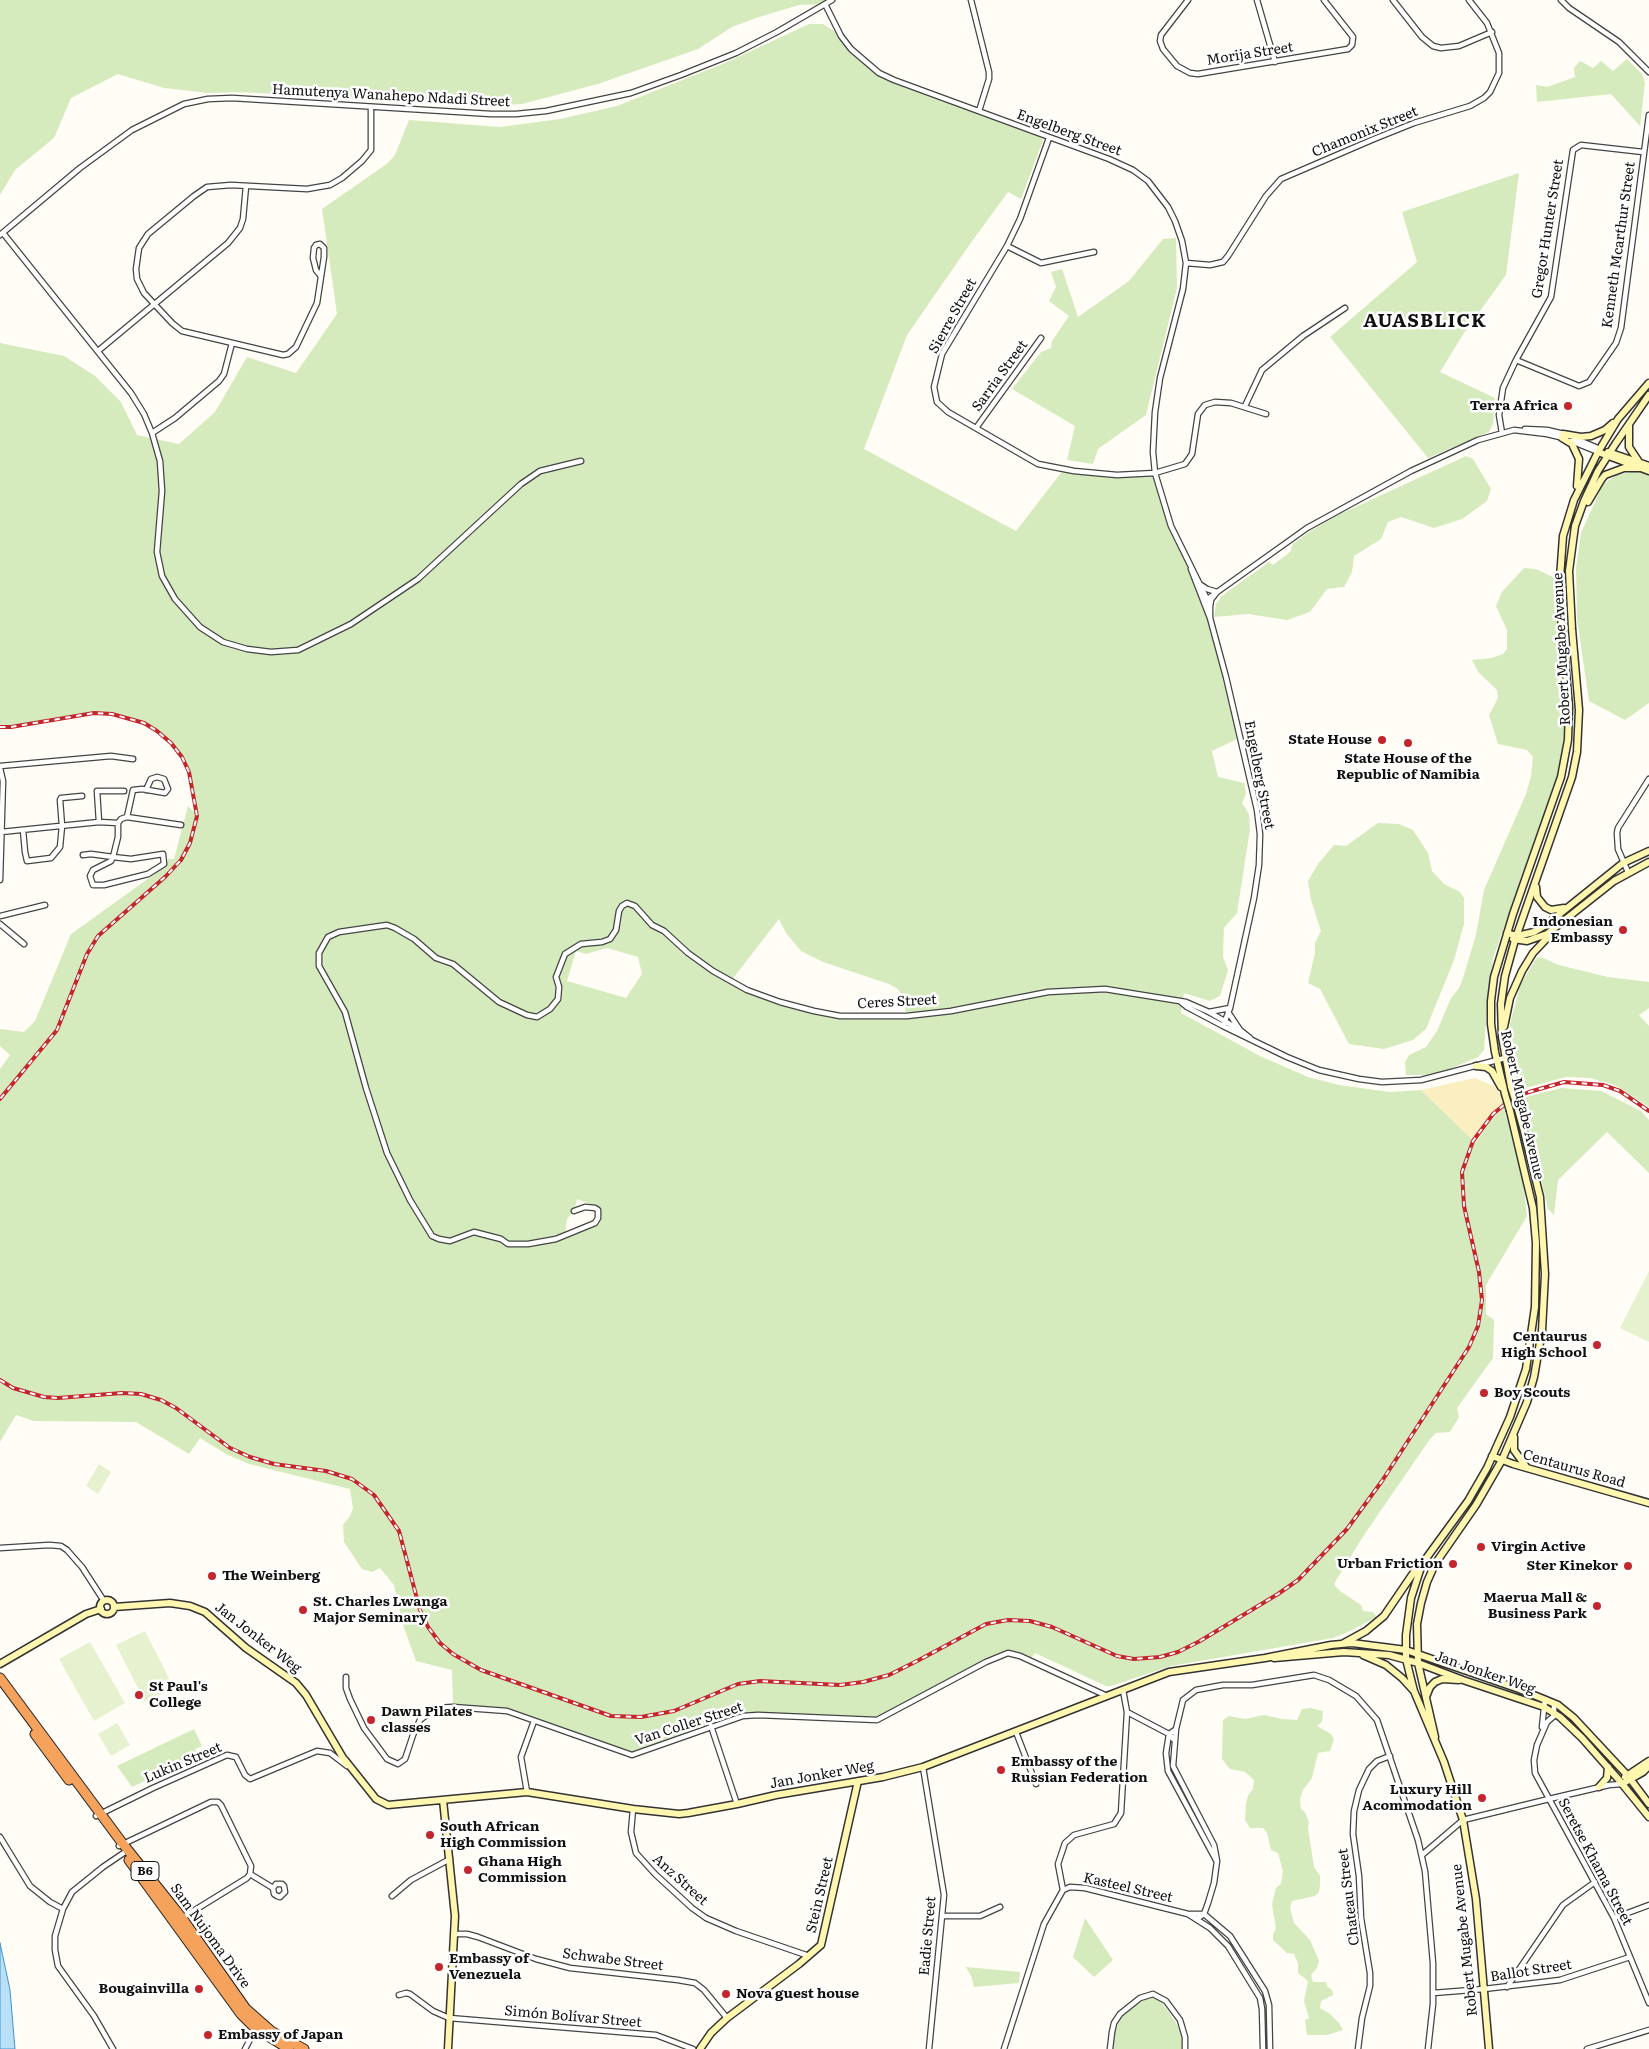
<!DOCTYPE html>
<html>
<head>
<meta charset="utf-8">
<style>
  body { margin:0 }
  canvas { display:block; background:#fffdf5 }
</style>
</head>
<body>
<canvas width="1649" height="2049"></canvas>
<script>
const context = document.querySelector('canvas').getContext('2d');
context.lineJoin = 'round';
function fillPath(path, color) { context.fillStyle = color; context.fill(path, 'evenodd'); }
const poly = rows => new Path2D(rows.map(r => 'M' + r).join(''));
function trace(path, color, width, dash) { context.strokeStyle = color; context.lineWidth = width; context.lineCap = dash ? 'butt' : 'round'; context.setLineDash(dash || []); context.stroke(path); }
function write(font, color, halo, rows, align = 'center') {
  context.font = font + ' Literata,serif'; context.lineWidth = 5; context.setLineDash([]); context.textBaseline = 'middle'; context.strokeStyle = halo; context.fillStyle = color; for (const [text, x, y, turn = 0] of rows) {
    context.save(); context.translate(x, y); context.rotate((+turn || 0) * Math.PI / 180); context.textAlign = isNaN(turn) ? turn : align; if (halo) context.strokeText(text, 0, 0); context.fillText(text, 0, 0); context.restore();
  }
}
fillPath(poly([
  [0,0,832,0,825,4,799,5,756,18,732,27,698,49,598,84,522,104,487,106,240,92,208,93,164,88,118,74,71,98,54,138,15,170,0,195],
  [809,24,823,24,841,36,851,49,879,73,1036,133,1043,140,1021,199,1008,192,970,244,907,335,864,449,1016,531,1064,469,1117,475,1155,473,1164,508,1190,567,1210,618,1239,738,1212,751,1218,777,1244,783,1246,794,1242,803,1249,814,1250,829,1237,913,1224,928,1223,957,1228,970,1220,996,1210,1001,1184,993,1181,1013,1260,1056,1308,1077,1339,1085,1390,1092,1421,1090,1476,1143,1490,1121,1504,1107,1523,1182,1527,1216,1486,1285,1486,1314,1494,1320,1493,1358,1457,1408,1459,1417,1450,1432,1436,1433,1430,1439,1364,1535,1335,1582,1335,1586,1340,1591,1361,1605,1363,1611,1373,1612,1377,1617,1348,1632,1333,1638,1171,1666,1111,1686,1106,1686,1035,1653,1030,1660,1005,1654,877,1720,743,1716,632,1755,507,1711,453,1707,452,1670,416,1661,403,1625,394,1585,380,1568,372,1572,362,1569,344,1542,343,1525,350,1516,353,1508,350,1489,249,1464,226,1454,200,1438,189,1454,136,1422,34,1421,16,1415,0,1442,0,1069,10,1055,0,1046,0,1029,24,1032,35,1021,71,934,166,866,168,859,174,859,188,806,197,815,189,772,182,757,171,743,157,731,144,723,112,714,94,713,11,727,0,727,0,343,64,356,95,376,121,402,137,435,179,444,215,412,247,357,296,373,337,314,322,209,388,163,395,155,409,120,500,127,560,119,617,106,725,63],
  [779,919,786,933,801,951,823,962,889,984,898,989,902,996,907,1016,840,1016,780,1002,731,981],
  [607,948,638,957,642,974,626,998,567,981,576,951,586,954],
  [577,1199,598,1207,601,1215,596,1225,592,1224,565,1235,567,1219,574,1211],
  [1627,59,1642,74,1645,82,1640,126,1611,94,1537,102,1536,85,1547,87,1575,77,1574,68,1580,61,1593,68,1601,61,1613,71],
  [1519,173,1506,275,1464,333,1440,372,1495,398,1493,424,1489,432,1428,458,1330,337,1417,262,1402,212],
  [1176,238,1177,288,1146,415,1098,449,1093,464,1067,460,1075,426,1012,389,1041,352,1051,348,1052,341,1069,316,1049,301,1056,287,1051,272,1062,269,1078,317,1129,281,1163,239],
  [1466,456,1473,459,1491,489,1487,501,1462,519,1434,528,1401,517,1388,522,1381,539,1354,556,1352,572,1344,587,1327,589,1310,612,1287,620,1248,614,1214,617,1216,604,1223,595,1269,562,1273,565,1290,552,1293,544,1309,532,1336,516],
  [1640,470,1649,474,1649,703,1625,720,1589,701,1577,619,1576,568,1581,533,1603,484,1617,475],
  [1524,568,1536,569,1555,578,1564,705,1564,739,1561,762,1555,784,1493,958,1487,1006,1484,1050,1478,1057,1445,1071,1424,1075,1406,1075,1405,1062,1409,1055,1426,1047,1437,1031,1451,998,1459,988,1463,978,1476,935,1484,890,1526,794,1531,776,1533,757,1527,750,1498,744,1489,715,1498,698,1497,690,1479,673,1472,660,1492,658,1503,654,1507,649,1507,630,1496,606,1502,592],
  [1378,823,1399,824,1413,830,1428,853,1432,871,1444,884,1460,892,1464,898,1464,924,1454,960,1426,1029,1413,1040,1384,1049,1349,1044,1320,989,1308,983,1315,953,1315,943,1321,931,1311,900,1308,881,1318,864,1334,845,1346,846],
  [1541,957,1559,965,1608,977,1649,982,1649,1008,1639,1015,1649,1026,1649,1107,1615,1085,1590,1078,1566,1077,1518,1090,1511,1053,1510,1024,1520,986,1529,970,1536,959],
  [1561,1088,1601,1091,1641,1111,1649,1120,1649,1173,1607,1132,1558,1180,1554,1215,1548,1209,1522,1098],
  [1311,1708,1323,1711,1322,1722,1317,1726,1331,1734,1334,1739,1330,1751,1318,1753,1312,1778,1303,1790,1300,1799,1301,1809,1305,1812,1309,1822,1308,1828,1314,1867,1320,1876,1320,1885,1319,1892,1315,1896,1292,1901,1290,1908,1294,1923,1310,1940,1319,1961,1317,1968,1311,1975,1313,1982,1326,1982,1327,1986,1332,1990,1333,1995,1321,2001,1320,2008,1330,2014,1339,2023,1343,2030,1327,2035,1307,2035,1305,2020,1309,2018,1304,2001,1308,1981,1298,1973,1298,1963,1294,1954,1287,1953,1273,1940,1273,1934,1276,1929,1272,1904,1276,1888,1281,1884,1283,1871,1278,1853,1271,1850,1267,1833,1263,1828,1250,1828,1245,1820,1246,1804,1248,1796,1253,1789,1254,1780,1245,1772,1230,1769,1222,1759,1223,1720,1229,1716,1245,1719,1264,1715,1282,1719,1297,1720,1302,1709],
  [194,1729,202,1746,195,1749,198,1756,132,1787,117,1766],
  [1085,1918,1113,1960,1094,1977,1073,1957],
  [966,1967,1020,1972,1019,1983,974,1987,972,1978],
  [1147,1998,1155,1998,1162,2003,1169,2012,1182,2033,1182,2049,1113,2049,1115,2032,1119,2021,1125,2013]
]), '#d5ebbd');
fillPath(poly([
  [1475,1078,1494,1086,1501,1094,1504,1107,1490,1121,1476,1143,1421,1090]
]), '#fbeec1');
fillPath(poly([
  [1649,1271,1649,1342,1620,1328],
  [99,1464,111,1472,98,1494,86,1486],
  [145,1631,174,1688,145,1702,116,1645],
  [90,1642,125,1703,94,1721,59,1659],
  [117,1723,130,1745,111,1756,98,1734]
]), '#e6f2cf');
const water = poly([
  [0,1943,10,1990,15,2049,0,2049,0,1943]
]);
fillPath(water, '#b9e0f7');
trace(water, '#3f96cf', 1);
const street = poly([
  [971,0,989,72,989,79,979,111],
  [1188,0,1161,35,1160,41,1163,49,1177,66,1190,73,1198,74,1348,49,1352,45,1353,37,1324,0],
  [1257,0,1275,62],
  [1393,0,1422,37,1433,46,1441,48,1459,46,1492,32],
  [1561,0,1569,8,1619,42,1649,72],
  [825,4,841,36,851,49,879,73,894,80,1109,159,1133,170,1148,181,1168,207,1175,221,1182,241,1186,263,1183,289,1160,378,1155,412,1153,452,1155,473,1171,526,1207,599,1210,608,1210,618],
  [1049,138,1020,219,1007,246,942,354,934,387,937,402,948,412,1038,464,1074,471,1117,475,1155,473,1185,464,1192,454,1198,414,1205,405,1215,402,1231,403,1266,414],
  [3,233,131,393,144,414,152,433,160,461,162,491,157,552,162,576,175,599,200,627,223,642,247,649,271,652,298,650,351,624,418,579,521,484,540,471,581,461],
  [0,235,80,168,132,130,184,104,208,99,232,98,491,114,516,114,546,111,631,93,681,75,736,53,777,32,832,0],
  [1007,246,1041,263,1094,252],
  [1186,263,1210,265,1223,262,1228,256,1266,196,1281,179,1374,139,1414,123,1470,106,1484,98,1490,92,1499,73,1499,53,1487,23,1469,0],
  [320,275,316,270,313,258,314,248,316,245,320,244,324,248,324,257,317,303,296,347,288,354,283,355,182,331,172,323,144,293,137,279,136,269,139,248,148,234,194,196,207,187,231,185,307,189,330,185,342,178,362,161,371,150,371,107],
  [98,351,228,243,240,228,243,219,246,186],
  [1516,360,1579,386,1589,382,1616,343,1621,328,1649,115],
  [1245,406,1262,370,1303,336,1345,308],
  [976,428,1041,338],
  [1525,429,1547,430,1564,434],
  [152,433,175,418,219,381,224,374,232,343],
  [1502,433,1499,415,1503,388,1516,360,1551,297,1573,150,1581,145,1643,152],
  [1574,438,1600,449],
  [1571,441,1598,452],
  [1191,569,1210,618,1226,677,1257,810,1260,834,1259,865,1254,898,1230,1008,1223,1026],
  [1201,585,1207,589,1217,592,1211,600,1210,607],
  [1206,600,1307,528,1411,471,1450,453,1478,440,1514,430,1547,434,1564,438],
  [0,766,111,756,133,759],
  [0,768,3,781,0,880],
  [127,817,133,790,142,789,165,793,168,789,164,779,157,777,151,779,146,790],
  [99,822,97,791,124,791],
  [118,823,121,819,127,817,181,825],
  [23,830,25,852,27,861,51,858,60,847,62,826,60,800,61,798,82,796],
  [1,832,99,822,118,823],
  [83,855,91,854,113,857,131,859,163,854,164,864,148,874,104,885,93,885,90,876,93,870,111,861,113,857,118,837,118,823],
  [1628,872,1618,849,1617,833,1618,828,1649,779],
  [0,916,45,905],
  [0,924,24,944],
  [1181,1002,1187,1007,1223,1026,1287,1057,1319,1070,1359,1079,1382,1082,1421,1080,1505,1058],
  [1209,1012,1230,1008],
  [1228,1012,1240,1030],
  [574,1211,585,1207,595,1208,598,1210,598,1218,595,1223,556,1239,528,1244,508,1244,501,1239,474,1232,450,1241,439,1239,432,1236,410,1200,387,1153,366,1088,345,1012,319,966,319,953,328,937,339,932,387,925,395,928,414,939,436,958,453,964,499,1002,527,1015,537,1017,550,1009,558,999,559,987,556,977,565,954,581,944,602,942,610,939,616,930,619,911,622,906,627,903,635,906,652,925,664,931,688,953,713,971,747,990,780,1002,814,1011,840,1016,907,1016,951,1011,1048,992,1105,989,1186,1002,1209,1012,1240,1030,1250,1038],
  [0,1548,49,1545,61,1546,67,1550,82,1567,104,1601],
  [346,1677,346,1688,350,1699,364,1728,387,1759,398,1764,405,1759,413,1735,420,1720,436,1708,453,1707,507,1711,632,1755,743,1716,758,1715,877,1720,986,1662,1008,1653,1020,1656,1107,1696],
  [1554,1703,1554,1716,1547,1722,1537,1745,1534,1760,1535,1773,1614,1918,1649,2003],
  [1127,1712,1169,1734,1175,1741],
  [711,1726,737,1804],
  [1542,1727,1545,1699],
  [1175,1730,1169,1734,1166,1753,1168,1771,1216,1860],
  [1016,1732,1036,1784],
  [923,1767,944,1895,929,2049],
  [527,1792,521,1757,534,1721],
  [633,1809,631,1832,636,1853,655,1874,692,1908,706,1918,736,1931,809,1956],
  [96,1816,153,1788,227,1755,236,1757,245,1775,250,1779,317,1751,330,1753,347,1766],
  [0,1837,30,1886,50,1902,63,1909],
  [119,1846,211,1802,218,1802,221,1805,251,1866,250,1874,247,1878,182,1918],
  [1422,1855,1463,1820,1549,1799,1609,1785,1622,1784],
  [250,1874,273,1888,274,1894,277,1896,280,1897,285,1892,284,1886,282,1884,276,1884,273,1888],
  [1063,1890,1070,1887,1085,1888,1188,1914,1210,1928,1228,1946,1260,1998,1262,2009,1263,2049],
  [392,1896,411,1880,450,1859],
  [1190,1914,1204,1914,1230,1936,1265,1991,1269,2005,1270,2049],
  [942,1916,980,1916,1000,1907],
  [1614,1918,1649,1905],
  [1197,1919,1204,1914,1208,1903,1214,1883,1217,1861,1214,1845,1173,1766,1176,1729,1183,1700,1196,1690,1223,1685,1252,1685,1314,1675,1329,1680,1356,1696,1377,1720,1418,1840,1425,1871,1433,1963,1433,2004,1428,2049],
  [455,1934,467,1934,478,1937,536,1959,570,1968,678,1980,695,1983,704,1990,727,2018],
  [1507,1987,1563,1905,1595,1882],
  [1433,1993,1484,1989,1560,1980,1630,1957],
  [399,1995,406,1993,410,1994,433,2011,449,2018,656,2035,693,2049],
  [113,2049,94,2016,58,1966,55,1950,55,1936,63,1909,72,1892,103,1867,128,1850],
  [245,2049,256,2028],
  [1004,2049,1044,1924,1063,1890,1058,1864,1065,1843,1074,1835,1114,1824,1121,1813,1127,1712,1123,1690],
  [1110,2049,1112,2032,1114,2023,1120,2014,1140,1998,1153,1994,1166,2001,1180,2020,1185,2037,1185,2049],
  [1358,2049,1362,2018,1370,1986,1370,1973,1361,1918,1359,1876,1353,1834,1354,1811,1359,1790,1369,1769,1377,1761,1390,1756],
  [1587,2049,1649,2030]
]);
const secondary = poly([
  [1629,425,1629,447,1639,462],
  [1563,434,1581,437,1591,436,1605,430,1613,423],
  [1562,438,1572,444,1579,459,1577,486],
  [1598,452,1649,471],
  [1608,452,1649,466],
  [1588,502,1601,480,1605,475,1624,468,1640,468],
  [1536,887,1537,897,1545,907,1551,910,1564,908],
  [1507,933,1517,936,1534,932,1546,925,1623,863,1649,851],
  [1513,939,1527,941,1547,934,1614,881,1649,862],
  [1504,1027,1510,998,1522,971,1533,953,1550,935],
  [1476,1066,1486,1067,1492,1071,1501,1087],
  [1511,1087,1502,1037,1501,1004,1505,976,1515,940,1572,777,1577,752,1579,710,1572,629,1569,571,1575,526,1584,501,1598,471,1616,443,1649,395],
  [1505,1094,1495,1052,1491,1024,1491,1001,1494,977,1513,914,1561,777,1568,740,1569,707,1559,592,1563,536,1574,500,1598,452,1618,419,1649,383],
  [1514,1437,1514,1450,1527,1468],
  [1492,1456,1513,1464,1649,1503],
  '100 1607a7 7 0 1 1 14 0a7 7 0 1 1-14 0Z',
  [114,1607,170,1603,190,1606,205,1612,246,1648,296,1683,306,1695,346,1763],
  [1344,1643,1366,1631,1384,1616,1414,1572,1422,1564],
  [1363,1655,1386,1665,1402,1678,1413,1690],
  [1274,1658,1344,1652,1389,1655,1418,1663,1463,1680,1544,1707,1560,1717,1582,1738,1619,1780,1649,1817],
  [0,1664,86,1614,101,1609],
  [1426,1697,1430,1687,1435,1682,1442,1679,1459,1680],
  [1435,1737,1418,1663,1417,1624,1421,1603,1427,1582,1435,1564,1476,1505,1502,1460,1527,1402,1534,1377,1542,1331,1545,1274,1540,1197,1524,1131,1517,1106],
  [345,1760,376,1799,388,1805,527,1792,633,1809,679,1814,688,1813,737,1804,776,1795,883,1777,923,1767,1169,1672,1265,1658,1331,1645,1352,1643,1406,1650,1519,1689,1558,1705,1574,1718,1628,1776,1649,1804],
  [1625,1777,1649,1761],
  [1622,1784,1643,1772,1649,1766],
  [1599,1787,1607,1778,1608,1767],
  [443,1800,455,1916,448,2049],
  [700,2049,711,2033,727,2018,799,1964,821,1945,858,1781],
  [1489,2049,1476,1899,1463,1820,1444,1762,1414,1691,1406,1659,1406,1635,1411,1598,1422,1564,1468,1501,1487,1468,1510,1417,1526,1369,1535,1307,1536,1243,1533,1208,1510,1111]
]);
const highway = poly([
  [0,1678,123,1844,182,1918,246,2009,271,2031,304,2049],
  [35,1734,69,1780],
  [129,1860,241,2014,255,2028,289,2049]
]);
trace(street, '#444', 7);
trace(secondary, '#333', 9);
trace(highway, '#222', 11);
trace(street, '#fff', 4.5);
trace(secondary, '#fff6b0', 6);
trace(highway, '#f5a25d', 9);
const rail = poly([
  [0,727,11,727,94,713,112,714,144,723,157,731,171,743,182,757,189,772,197,816,190,843,181,860,165,877,98,936,87,954,57,1030,0,1099],
  [0,1380,13,1388,44,1397,58,1398,122,1393,141,1394,161,1400,176,1408,230,1448,250,1457,274,1464,326,1471,352,1479,374,1495,399,1531,420,1610,428,1627,440,1643,453,1654,481,1670,611,1716,641,1717,674,1711,738,1684,760,1681,840,1685,863,1682,889,1675,919,1660,986,1624,1008,1620,1030,1621,1052,1627,1117,1656,1134,1659,1160,1657,1178,1652,1200,1641,1278,1594,1298,1580,1347,1529,1382,1481,1469,1347,1478,1326,1482,1300,1479,1272,1464,1206,1462,1172,1473,1141,1493,1114,1510,1100,1529,1092,1564,1082,1603,1085,1620,1091,1649,1111]
]);
trace(rail, '#c4262e', 4);
trace(rail, '#fff', 2, [5.5]);
const secondaryBridge = poly([
  [1511,1087,1517,1106],
  [1505,1094,1510,1111]
]);
trace(secondaryBridge, '#333', 9, []);
trace(secondaryBridge, '#fff6b0', 6);
for (const [x, y, r, color] of [
  [1568,406,5,"#c4262e"],
  [1382,740,5,"#c4262e"],
  [1408,743,5,"#c4262e"],
  [1623,930,5,"#c4262e"],
  [1597,1345,5,"#c4262e"],
  [1484,1393,5,"#c4262e"],
  [1481,1547,5,"#c4262e"],
  [1453,1564,5,"#c4262e"],
  [1628,1566,5,"#c4262e"],
  [212,1576,5,"#c4262e"],
  [1597,1606,5,"#c4262e"],
  [303,1610,5,"#c4262e"],
  [139,1695,5,"#c4262e"],
  [371,1720,5,"#c4262e"],
  [1001,1770,5,"#c4262e"],
  [1482,1798,5,"#c4262e"],
  [430,1835,5,"#c4262e"],
  [468,1870,5,"#c4262e"],
  [439,1967,5,"#c4262e"],
  [199,1989,5,"#c4262e"],
  [726,1994,5,"#c4262e"],
  [208,2035,5,"#c4262e"]
]) { const dot = new Path2D(); dot.arc(x, y, r, 0, 2 * Math.PI); context.fillStyle = color; context.fill(dot); trace(dot, '#fff', 2); }
for (const [x, y, w] of [
  [145,1871,28]
]) { const box = new Path2D(); box.roundRect(x - w / 2, y - 9.5, w, 19, 4); context.fillStyle = '#fff'; context.fill(box); trace(box, '#111', 1); }
write('bold 12px', '#111', null, [
  ["B6",145,1871]
]);
write('14px', '#111', '#fff', [
  ["Morija Street",1250,54,-9],
  ["Hamutenya Wanahepo Ndadi Street",391,96,3],
  ["Chamonix Street",1365,132,-22],
  ["Engelberg Street",1069,133,20],
  ["Gregor Hunter Street",1548,229,-81],
  ["Kenneth Mcarthur Street",1619,245,-82],
  ["Sierre Street",953,316,-61],
  ["Sarria Street",1000,376,-54],
  ["Robert Mugabe Avenue",1562,649,-93],
  ["Engelberg Street",1259,775,79],
  ["Ceres Street",897,1002,-3],
  ["Robert Mugabe Avenue",1522,1105,77],
  ["Centaurus Road",1574,1469,16],
  ["Jan Jonker Weg",258,1638,38],
  ["Jan Jonker Weg",1485,1673,19],
  ["Van Coller Street",689,1724,-18],
  ["Lukin Street",183,1763,-23],
  ["Jan Jonker Weg",822,1775,-10],
  ["Seretse Khama Street",1595,1862,62],
  ["Anz Street",680,1880,42],
  ["Kasteel Street",1128,1888,13],
  ["Stein Street",820,1895,-77],
  ["Chateau Street",1349,1897,-97],
  ["Sam Nujoma Drive",210,1936,54],
  ["Eadie Street",928,1936,-85],
  ["Robert Mugabe Avenue",1465,1940,-96],
  ["Schwabe Street",613,1960,7],
  ["Ballot Street",1531,1971,-9],
  ["Simón Bolívar Street",573,2017,5]
]);
write('bold 14px', '#111', '#fff', [
  ["Terra Africa",1558,406,"right"],
  ["State House",1372,740,"right"],
  ["State House of the",1408,759,"center"],
  ["Republic of Namibia",1408,775,"center"],
  ["Indonesian",1613,922,"right"],
  ["Embassy",1613,938,"right"],
  ["Centaurus",1587,1337,"right"],
  ["High School",1587,1353,"right"],
  ["Boy Scouts",1494,1393],
  ["Virgin Active",1491,1547],
  ["Urban Friction",1443,1564,"right"],
  ["Ster Kinekor",1618,1566,"right"],
  ["The Weinberg",222,1576],
  ["Maerua Mall &",1587,1598,"right"],
  ["Business Park",1587,1614,"right"],
  ["St. Charles Lwanga",313,1602],
  ["Major Seminary",313,1618],
  ["St Paul's",149,1687],
  ["College",149,1703],
  ["Dawn Pilates",381,1712],
  ["classes",381,1728],
  ["Embassy of the",1011,1762],
  ["Russian Federation",1011,1778],
  ["Luxury Hill",1472,1790,"right"],
  ["Acommodation",1472,1806,"right"],
  ["South African",440,1827],
  ["High Commission",440,1843],
  ["Ghana High",478,1862],
  ["Commission",478,1878],
  ["Embassy of",449,1959],
  ["Venezuela",449,1975],
  ["Bougainvilla",189,1989,"right"],
  ["Nova guest house",736,1994],
  ["Embassy of Japan",218,2035]
], 'left');
context.letterSpacing = '1px';
write('bold 19px', '#111', '#fff', [
  ["AUASBLICK",1425,321]
]);
context.letterSpacing = '0px';
</script>
</body>
</html>
